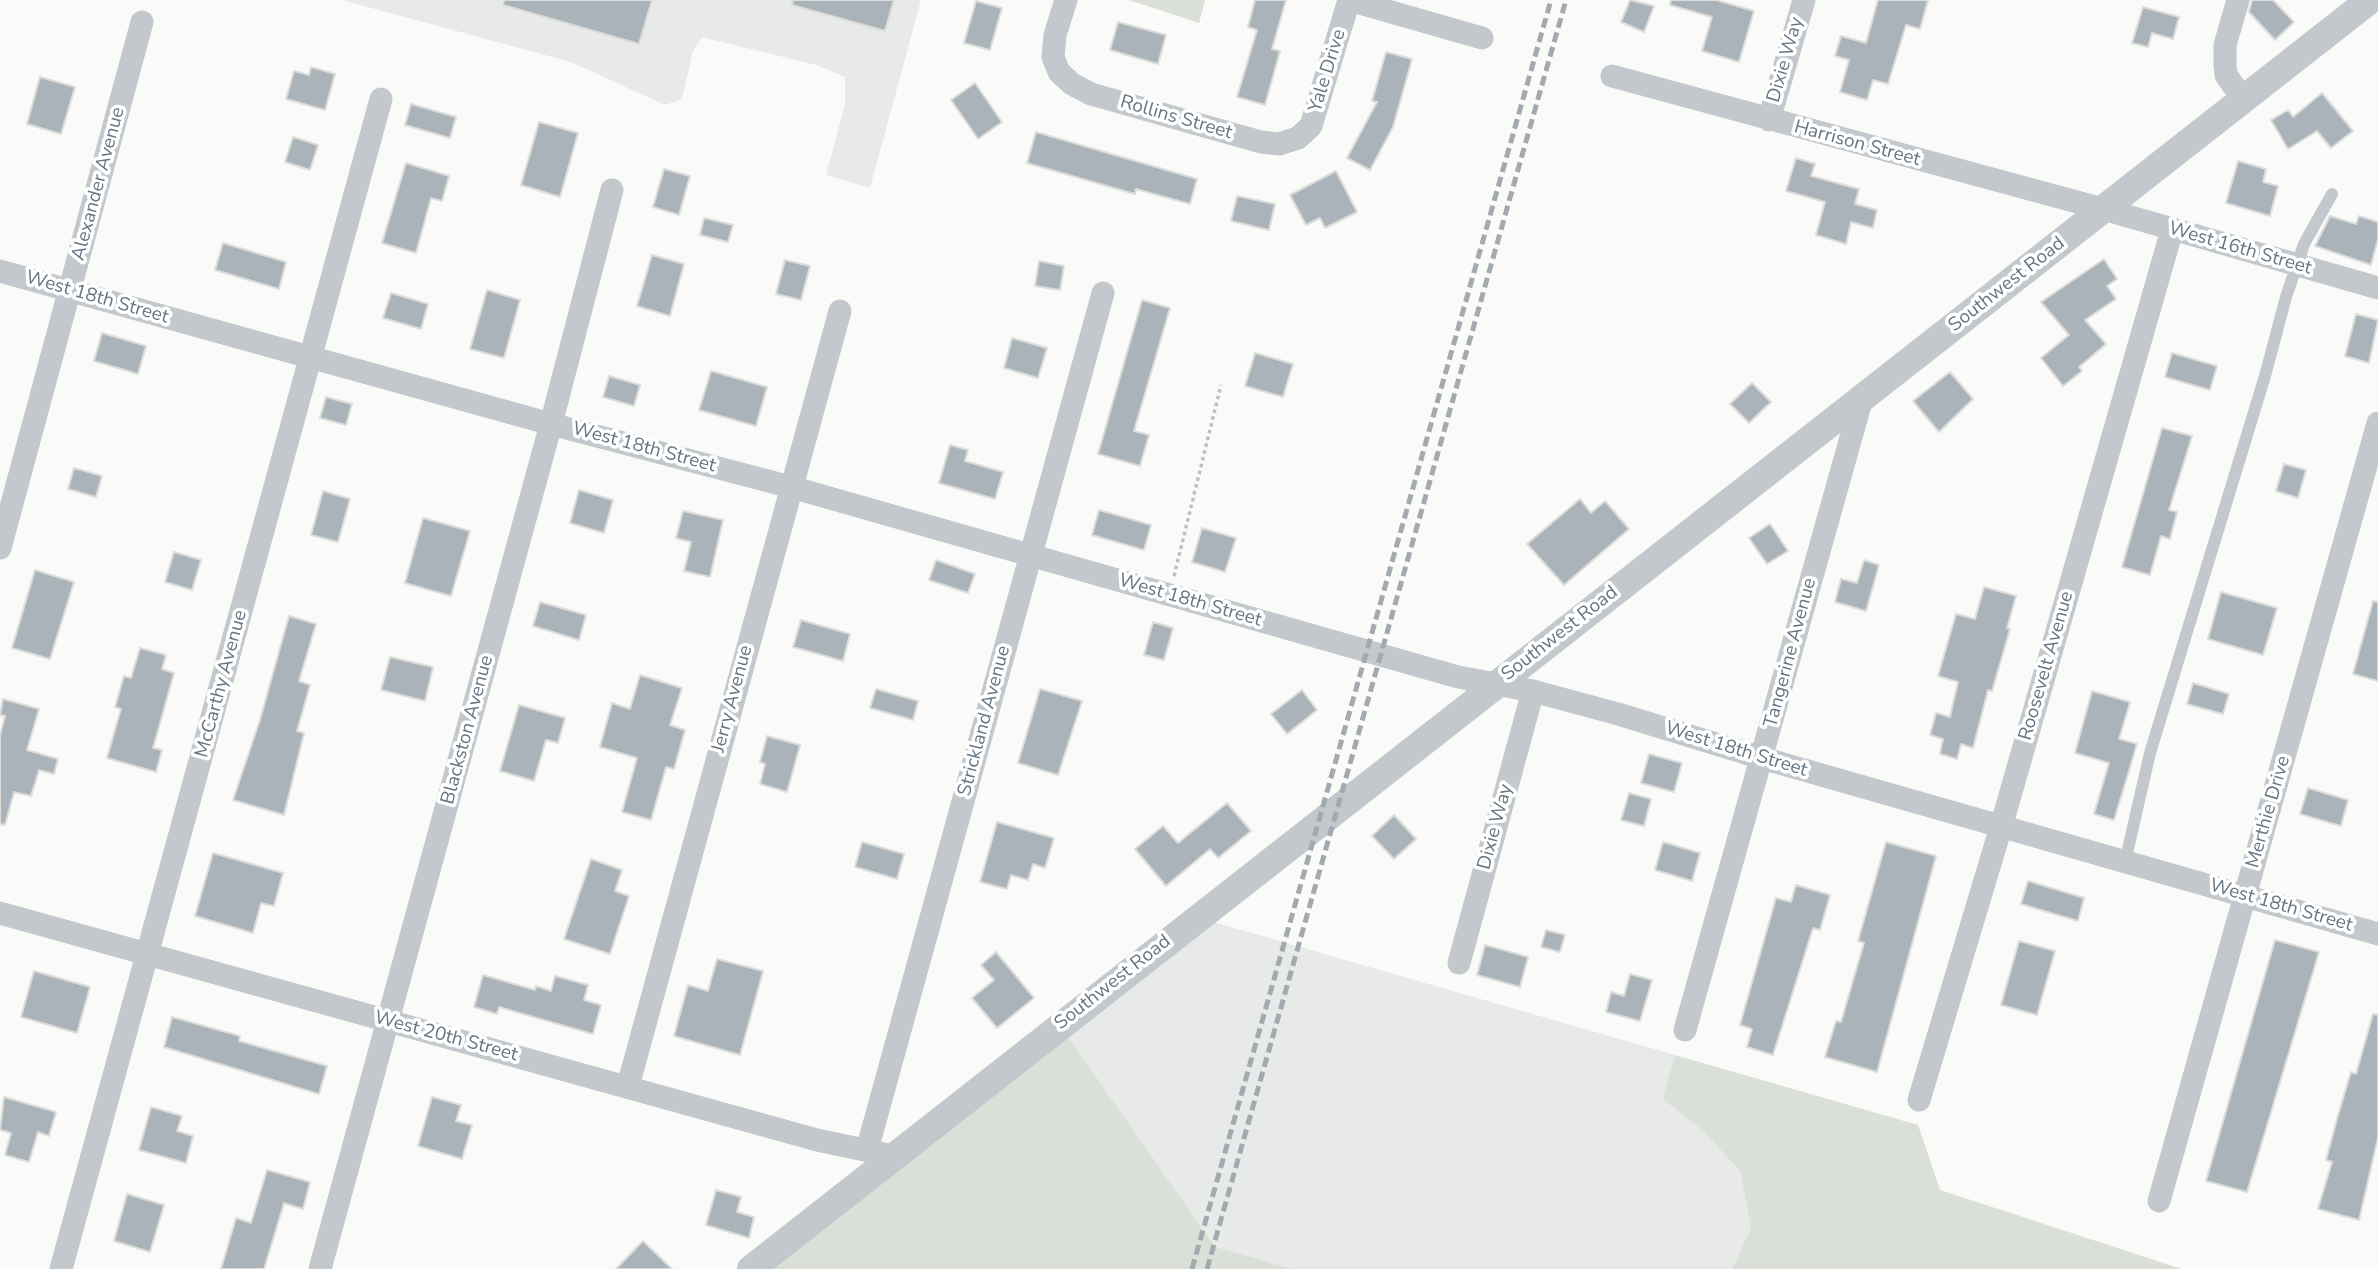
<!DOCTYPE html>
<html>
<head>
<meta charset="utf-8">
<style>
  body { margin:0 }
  canvas { display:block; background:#fafaf8 }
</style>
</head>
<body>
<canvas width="2378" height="1269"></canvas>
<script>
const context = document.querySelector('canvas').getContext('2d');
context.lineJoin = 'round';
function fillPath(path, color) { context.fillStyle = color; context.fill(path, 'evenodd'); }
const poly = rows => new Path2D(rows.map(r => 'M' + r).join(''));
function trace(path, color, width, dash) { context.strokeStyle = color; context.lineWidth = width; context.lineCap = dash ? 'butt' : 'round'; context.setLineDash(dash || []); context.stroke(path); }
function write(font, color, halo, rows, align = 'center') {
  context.font = font + ' "Nunito Sans",sans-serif'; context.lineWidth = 7; context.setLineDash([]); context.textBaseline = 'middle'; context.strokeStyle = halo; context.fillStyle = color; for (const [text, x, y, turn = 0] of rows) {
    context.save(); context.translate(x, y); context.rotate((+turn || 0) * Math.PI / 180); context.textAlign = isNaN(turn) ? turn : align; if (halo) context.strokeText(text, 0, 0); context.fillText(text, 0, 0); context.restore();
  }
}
fillPath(poly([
  [342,0,921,0,870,188,826,175,845,104,845,77,816,65,702,37,693,51,682,99,665,105,571,62],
  [1210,921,1675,1055,1664,1099,1702,1130,1740,1171,1751,1228,1732,1269,1293,1269,1215,1248,1066,1034]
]), '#e8e9e9');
fillPath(poly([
  [1129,0,1205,0,1199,23],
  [1066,1034,1215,1247,1293,1269,768,1269],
  [1675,1055,1918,1125,1940,1190,2182,1269,1732,1269,1751,1228,1740,1171,1702,1130,1663,1099]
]), '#dadfd7');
const building = poly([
  [504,0,652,0,639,44,503,5,504,0],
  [793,0,894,0,885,31,792,5,793,0],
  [1255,0,1286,0,1272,49,1280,51,1265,105,1237,97,1257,30,1248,27,1255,0],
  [1630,0,1654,6,1644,32,1621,22,1630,0],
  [1671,0,1716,0,1754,11,1739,62,1702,51,1712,17,1670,5,1671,0],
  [1878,0,1928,0,1920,29,1906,25,1888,84,1873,80,1867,100,1840,92,1849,60,1835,56,1841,36,1866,43,1878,0],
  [2252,0,2273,0,2294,22,2275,40,2249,12,2252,0],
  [976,1,1002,8,990,50,964,43,976,1],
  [2143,7,2179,17,2173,39,2152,33,2148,47,2132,43,2143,7],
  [1118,22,1166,35,1158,64,1110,50,1118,22],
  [1386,52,1412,59,1393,127,1370,170,1347,158,1377,102,1372,101,1386,52],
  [311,67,335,74,325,110,286,99,294,71,309,75,311,67],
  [40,77,75,87,61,134,27,124,40,77],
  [975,83,1002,122,978,139,951,100,975,83],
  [2322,93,2353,131,2331,148,2317,131,2288,149,2271,120,2288,110,2293,117,2322,93],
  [411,104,456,117,450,138,405,125,411,104],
  [539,122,578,133,560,197,521,185,539,122],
  [1036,132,1197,179,1190,204,1136,189,1135,194,1027,163,1036,132],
  [293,137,318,145,310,170,285,162,293,137],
  [1796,158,1815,164,1811,176,1859,189,1855,204,1877,210,1873,228,1851,222,1846,244,1816,235,1825,202,1786,191,1796,158],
  [2238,161,2266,169,2263,182,2278,186,2270,216,2226,203,2238,161],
  [406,163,449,176,442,201,431,198,416,253,382,243,406,163],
  [664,169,690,176,679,215,653,207,664,169],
  [1336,171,1357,212,1325,228,1320,218,1306,225,1290,195,1336,171],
  [1237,196,1275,204,1269,230,1231,221,1237,196],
  [2330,216,2356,224,2359,216,2378,222,2378,239,2371,265,2315,246,2330,216],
  [704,218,733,225,728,242,700,235,704,218],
  [223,243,286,262,279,289,215,270,223,243],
  [652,255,684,264,670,316,637,306,652,255],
  [2104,259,2117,279,2107,286,2116,299,2085,320,2106,344,2079,367,2082,371,2063,386,2041,358,2069,335,2041,302,2104,259],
  [785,260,810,266,801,300,776,294,785,260],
  [1039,261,1064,266,1060,290,1035,286,1039,261],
  [487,290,520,300,504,358,470,349,487,290],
  [391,293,428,304,421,329,383,318,391,293],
  [1142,300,1170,308,1134,431,1149,435,1140,466,1098,454,1142,300],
  [2356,314,2378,320,2369,363,2345,356,2356,314],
  [102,333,146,346,138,374,94,361,102,333],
  [1012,338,1047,348,1038,378,1004,368,1012,338],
  [1255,353,1293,364,1283,397,1245,386,1255,353],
  [2172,353,2217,366,2210,390,2165,377,2172,353],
  [711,371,767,387,756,426,699,410,711,371],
  [1950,372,1973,399,1939,432,1913,401,1950,372],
  [609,376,640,385,634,406,603,397,609,376],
  [1752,383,1771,402,1749,423,1730,404,1752,383],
  [326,397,352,404,346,425,320,418,326,397],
  [2162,428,2192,436,2169,510,2177,512,2170,539,2161,536,2150,575,2122,567,2162,428],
  [950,445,968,450,965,461,1003,472,995,499,939,483,950,445],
  [2284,464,2306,470,2298,498,2276,491,2284,464],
  [74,468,102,476,96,497,68,489,74,468],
  [579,490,613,500,604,533,570,523,579,490],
  [323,491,350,499,338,542,311,535,323,491],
  [1580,499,1591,513,1605,501,1629,529,1564,585,1527,544,1580,499],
  [1099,510,1151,525,1144,550,1092,535,1099,510],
  [683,511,723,520,710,577,684,571,691,542,676,538,683,511],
  [423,518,470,531,451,596,405,583,423,518],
  [1770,524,1788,551,1767,564,1749,538,1770,524],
  [1202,528,1236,538,1225,572,1192,562,1202,528],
  [174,552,201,560,192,590,165,582,174,552],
  [936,560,975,574,968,593,929,580,936,560],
  [1864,560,1879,565,1866,611,1835,602,1841,579,1857,583,1864,560],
  [35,570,74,582,50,659,12,648,35,570],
  [1984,587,2016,596,2007,628,2010,629,1992,691,1988,690,1973,748,1961,744,1957,759,1940,754,1943,739,1930,735,1936,713,1950,717,1958,682,1938,676,1956,614,1975,619,1984,587],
  [2221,592,2277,608,2263,655,2208,639,2221,592],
  [2373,601,2378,602,2378,681,2353,674,2373,601],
  [540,602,586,615,579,640,533,626,540,602],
  [289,616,316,624,299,681,310,685,297,731,304,733,284,815,233,800,260,720,289,616],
  [801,620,850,634,843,661,793,647,801,620],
  [1153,622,1173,628,1164,660,1144,655,1153,622],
  [140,648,166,655,162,669,174,673,153,748,162,750,156,772,107,758,121,709,115,707,124,676,131,678,140,648],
  [390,657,433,667,425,701,381,690,390,657],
  [640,675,682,688,670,725,685,730,674,769,666,767,651,820,622,812,637,758,600,747,612,703,630,709,640,675],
  [2193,683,2229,694,2223,714,2187,704,2193,683],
  [876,689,918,701,913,720,870,708,876,689],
  [1040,689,1082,701,1058,775,1018,763,1040,689],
  [1302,690,1317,710,1287,734,1271,714,1302,690],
  [2092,691,2130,702,2119,739,2137,744,2114,820,2094,814,2109,763,2075,753,2092,691],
  [3,699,39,709,27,750,58,759,54,774,39,770,31,796,14,792,5,825,0,824,0,736,5,716,0,715,3,699],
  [519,705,565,718,558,743,546,740,534,781,500,771,519,705],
  [767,736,800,745,787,792,760,784,765,764,760,762,767,736],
  [1649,754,1682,763,1674,792,1641,783,1649,754],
  [2308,788,2348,800,2341,826,2300,814,2308,788],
  [1629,793,1651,799,1644,826,1621,820,1629,793],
  [1227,803,1251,831,1218,858,1210,849,1166,886,1135,849,1163,826,1178,843,1227,803],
  [1394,815,1416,839,1394,859,1372,836,1394,815],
  [997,822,1054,838,1045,868,1033,864,1028,880,1011,875,1007,889,980,882,997,822],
  [862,842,904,854,897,879,855,867,862,842],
  [1663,842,1700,853,1692,881,1655,870,1663,842],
  [1886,842,1936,856,1877,1072,1825,1057,1836,1021,1841,1022,1864,943,1858,941,1886,842],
  [213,853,283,873,274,906,261,903,253,933,195,916,213,853],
  [591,859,622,870,615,891,629,896,610,954,564,939,591,859],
  [2028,881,2084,898,2078,921,2021,904,2028,881],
  [1796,885,1830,895,1820,930,1813,928,1773,1055,1747,1047,1752,1029,1740,1025,1776,898,1791,902,1796,885],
  [1546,930,1565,935,1560,952,1541,947,1546,930],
  [2275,940,2319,952,2247,1192,2206,1181,2275,940],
  [2019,941,2055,951,2037,1015,2001,1005,2019,941],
  [1485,945,1528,957,1520,987,1477,975,1485,945],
  [996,952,1034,998,997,1028,972,998,994,980,981,965,996,952],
  [717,959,763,971,740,1055,674,1036,688,985,708,991,717,959],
  [34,971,90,987,77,1033,21,1017,34,971],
  [1630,974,1652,980,1640,1021,1606,1012,1611,992,1624,996,1630,974],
  [483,975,535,990,536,986,551,991,555,976,588,985,584,1000,601,1005,593,1034,499,1007,497,1014,474,1007,483,975],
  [2373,1014,2378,1015,2378,1137,2359,1220,2318,1209,2332,1162,2326,1160,2339,1112,2351,1072,2356,1074,2373,1014],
  [172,1017,240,1036,239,1041,327,1066,319,1094,164,1047,172,1017],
  [4,1097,56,1112,49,1136,38,1132,29,1162,5,1155,11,1133,0,1130,4,1097],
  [432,1097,461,1105,456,1121,472,1125,462,1159,418,1146,432,1097],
  [151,1107,182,1116,177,1131,193,1136,186,1163,139,1150,151,1107],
  [267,1170,310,1182,303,1209,284,1203,264,1269,221,1269,236,1218,251,1223,267,1170],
  [716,1190,741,1197,737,1212,754,1217,749,1238,706,1225,716,1190],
  [127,1194,164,1205,150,1252,114,1241,127,1194],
  [643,1241,672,1269,616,1269,643,1241]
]);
fillPath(building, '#aab3b9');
trace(building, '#dcdcda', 2);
trace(poly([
  [1174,576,1221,385]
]), '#bbbfc2', 3.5, [3.5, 3.5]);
trace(poly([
  [2125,862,2150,753,2265,376,2286,297,2304,244,2332,194]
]), '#c3c8cc', 12);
trace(poly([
  [1066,0,1055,35,1053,57,1059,72,1072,84,1091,94,1261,142,1279,144,1298,138,1311,126,1349,0],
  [1349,0,1482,38],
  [2238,0,2225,45,2225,65,2226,75,2243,99],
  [1612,76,2103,209,2378,288],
  [1769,120,1804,0],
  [0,271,551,424,791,487,1458,677,1533,691,1618,714,1762,758,2378,934],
  [0,548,142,22],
  [0,913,817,1140,893,1156],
  [1459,963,1533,691],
  [1685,1030,1862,398],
  [628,1086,840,311],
  [1919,1100,2001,827,2172,230],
  [867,1150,1103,293],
  [2159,1201,2378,423],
  [61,1269,381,99],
  [320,1269,551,424,612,190]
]), '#c3c8cc', 23);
trace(poly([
  [751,1269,2370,0]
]), '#c3c8cc', 28);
trace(poly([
  [1192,1269,1551,0],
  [1207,1269,1566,0]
]), '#a2aab0', 5, [10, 5]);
write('19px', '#657683', '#fff', [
  ["Dixie Way",1786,60,-74],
  ["Yale Drive",1328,71,-73],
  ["Rollins Street",1176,118,16],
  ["Harrison Street",1857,144,15],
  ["Alexander Avenue",99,184,-75],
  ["West 16th Street",2240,249,16],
  ["Southwest Road",2007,285,-38],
  ["West 18th Street",97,298,16],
  ["West 18th Street",644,448,15],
  ["West 18th Street",1190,601,16],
  ["Southwest Road",1560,634,-38],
  ["Tangerine Avenue",1791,653,-75],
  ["Roosevelt Avenue",2047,666,-74],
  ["McCarthy Avenue",222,684,-75],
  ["Jerry Avenue",733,699,-75],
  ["Strickland Avenue",985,721,-75],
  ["Blackston Avenue",468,730,-75],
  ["West 18th Street",1736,750,17],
  ["Merthie Drive",2269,812,-74],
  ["Dixie Way",1496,827,-75],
  ["West 18th Street",2281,906,16],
  ["Southwest Road",1113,983,-38],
  ["West 20th Street",446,1037,15]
]);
</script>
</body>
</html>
